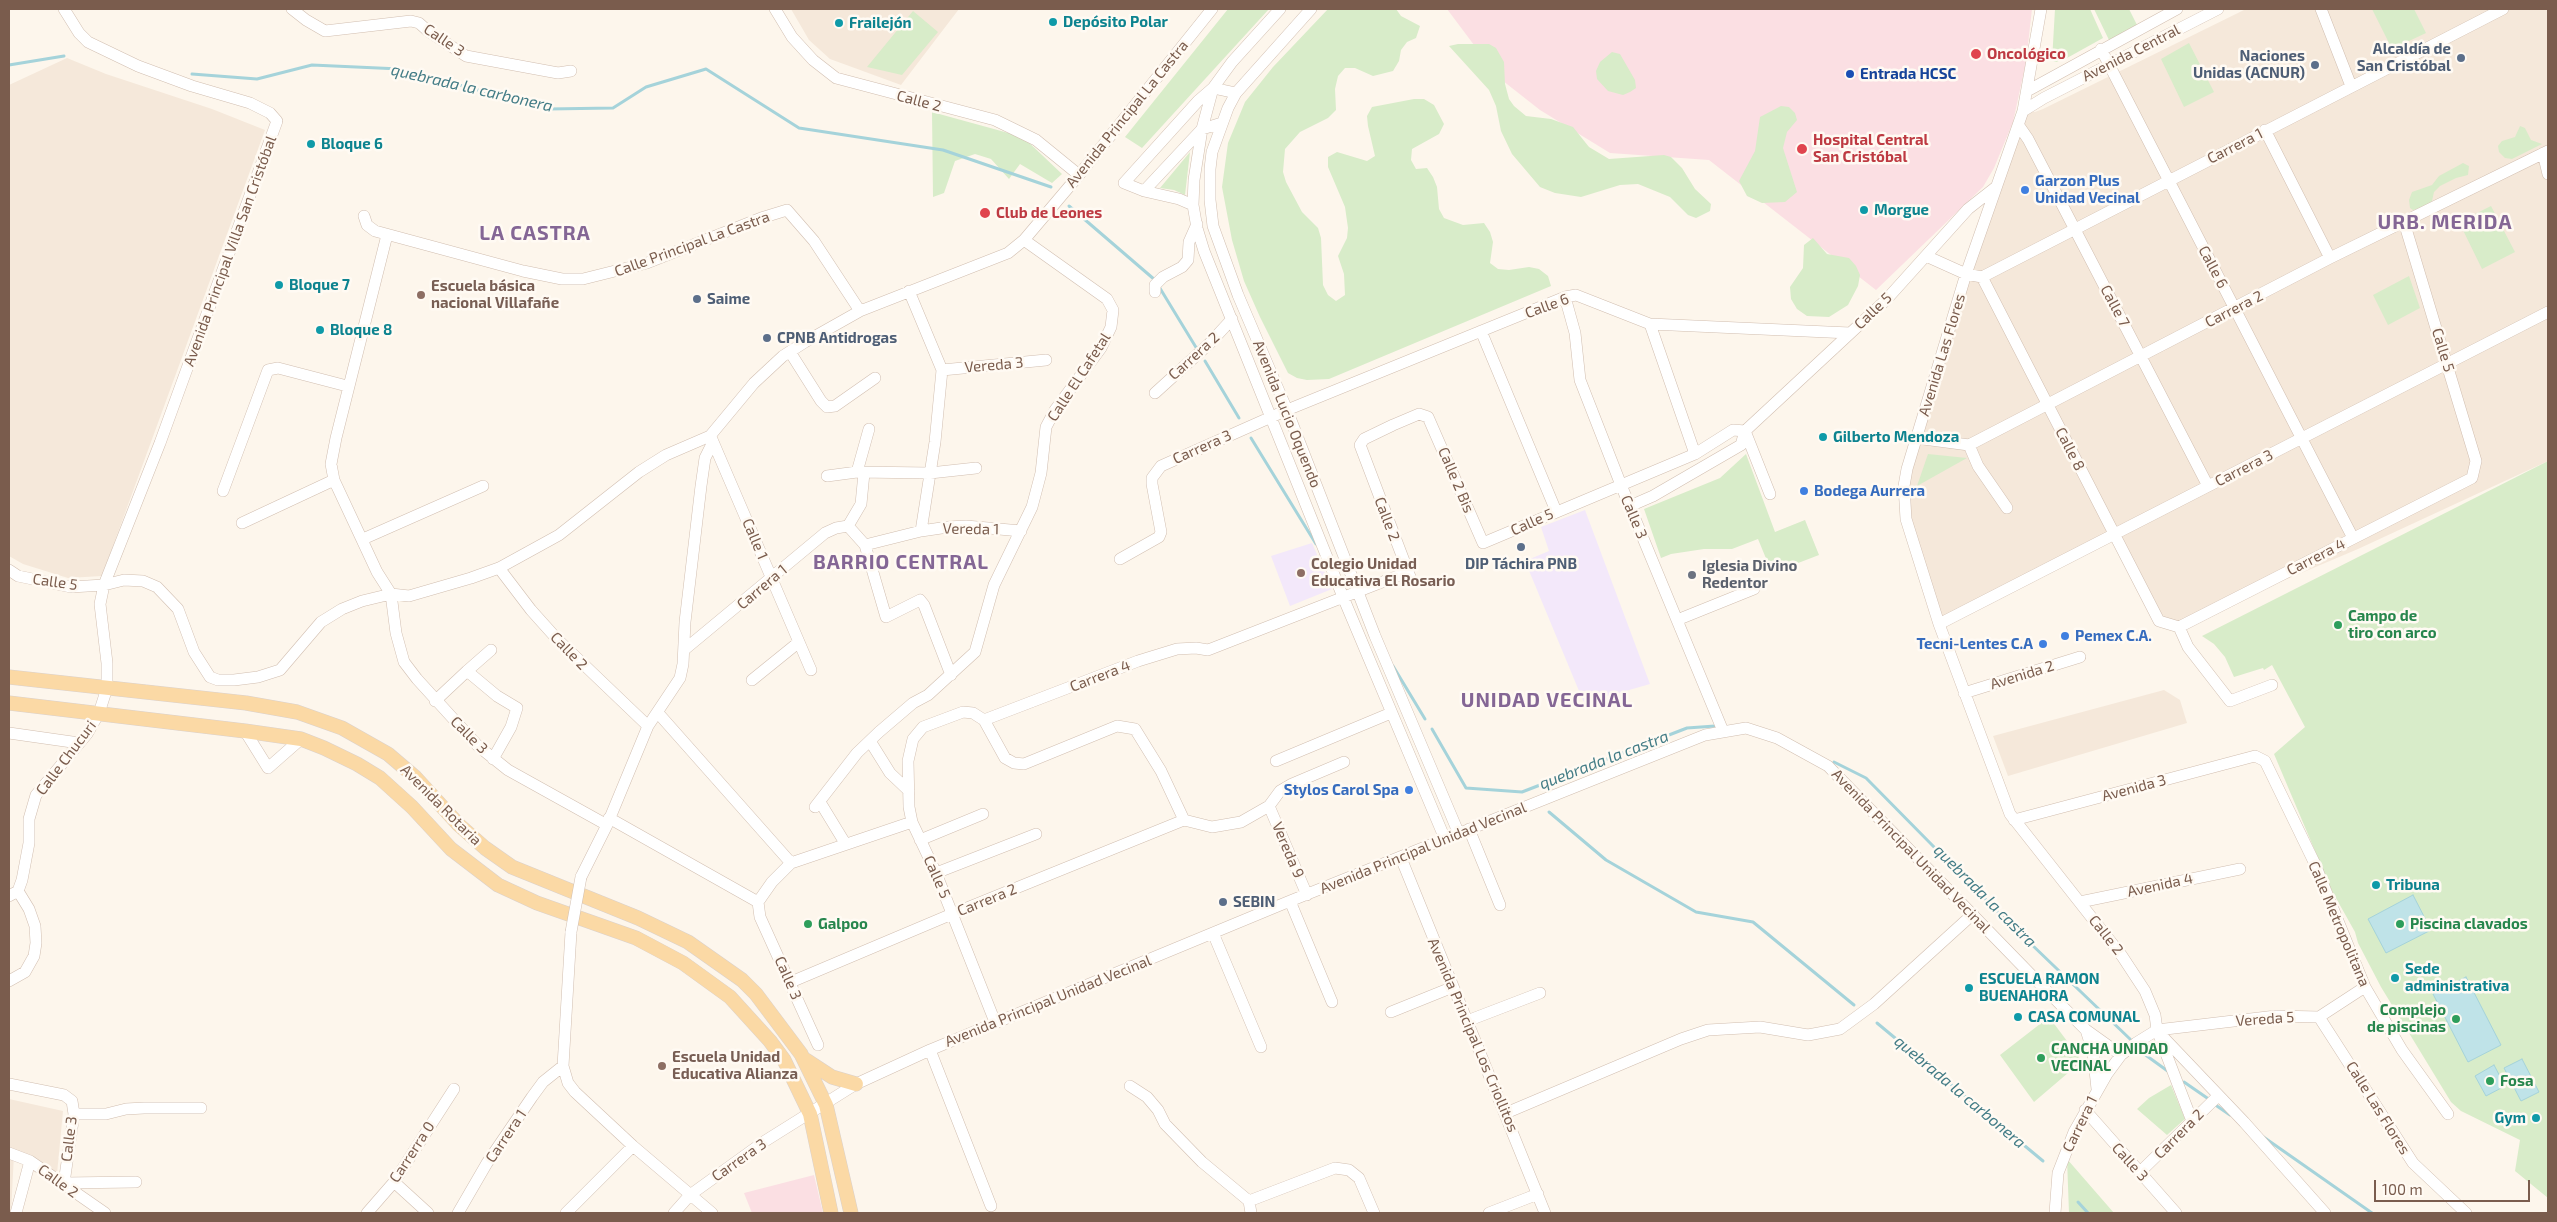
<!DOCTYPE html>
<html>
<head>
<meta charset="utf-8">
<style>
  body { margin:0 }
  #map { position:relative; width:2557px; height:1222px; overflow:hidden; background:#fdf6ec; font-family:"Exo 2",sans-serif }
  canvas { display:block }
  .frame { position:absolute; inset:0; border:10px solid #7a5c4d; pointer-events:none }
  .scale { position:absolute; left:2374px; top:1180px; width:156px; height:22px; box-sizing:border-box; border:2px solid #7a5c4d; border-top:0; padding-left:6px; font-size:15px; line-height:18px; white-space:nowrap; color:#7a5c4d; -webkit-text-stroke:4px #fffaf3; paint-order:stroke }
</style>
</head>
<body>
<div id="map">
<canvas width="2557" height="1222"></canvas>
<div class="frame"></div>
<div class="scale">100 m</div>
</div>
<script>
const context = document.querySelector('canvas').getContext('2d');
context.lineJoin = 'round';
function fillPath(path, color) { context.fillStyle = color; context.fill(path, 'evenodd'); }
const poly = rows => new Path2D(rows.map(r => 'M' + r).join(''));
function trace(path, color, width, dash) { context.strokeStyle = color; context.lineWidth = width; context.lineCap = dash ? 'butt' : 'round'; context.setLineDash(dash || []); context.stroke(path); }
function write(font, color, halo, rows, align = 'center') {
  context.font = font + ' "Exo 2",sans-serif'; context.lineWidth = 5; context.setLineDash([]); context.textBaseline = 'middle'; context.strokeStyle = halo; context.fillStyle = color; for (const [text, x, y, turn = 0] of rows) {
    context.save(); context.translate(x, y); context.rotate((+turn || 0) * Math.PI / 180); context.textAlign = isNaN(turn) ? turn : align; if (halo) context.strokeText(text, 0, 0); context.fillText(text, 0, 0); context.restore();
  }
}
fillPath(poly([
  [791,9,959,9,901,85,830,59,809,40],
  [2246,9,2548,9,2548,461,2358,549,2200,616,2179,627,2159,621,2115,535,1939,624,1906,519,1904,486,2023,111,2035,112,2043,109],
  [67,58,106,74,212,109,265,130,102,576,68,578,23,564,9,556,9,85],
  [2164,690,2180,700,2187,723,2008,776,1993,736],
  [9,1099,63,1111,57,1174,14,1154,11,1213,9,1213]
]), '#f5e8da');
fillPath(poly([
  [1585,510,1650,684,1584,703,1525,561,1549,551,1541,527],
  [1312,543,1332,589,1290,606,1271,556]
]), '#f3e8fa');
fillPath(poly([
  [1447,9,2032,9,2026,62,2013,122,1994,168,1983,187,1876,290,1709,160,1610,153,1540,110,1498,77],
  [814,1175,823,1213,752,1213,744,1193]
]), '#fbdfe3');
fillPath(poly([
  [1228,9,1269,9,1142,148,1125,137],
  [1328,9,1396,9,1401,16,1420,26,1416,38,1407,42,1401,50,1399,61,1393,71,1373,76,1355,68,1345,68,1338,76,1335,89,1336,110,1328,118,1300,132,1285,149,1283,172,1286,182,1302,212,1318,228,1321,238,1323,285,1328,295,1336,301,1345,295,1344,274,1338,256,1347,238,1348,228,1345,207,1328,167,1328,157,1337,152,1367,161,1375,156,1368,126,1367,116,1372,107,1414,99,1424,99,1434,105,1444,124,1439,134,1412,149,1411,160,1416,169,1427,168,1433,177,1437,187,1439,209,1444,218,1463,225,1484,223,1490,232,1493,242,1490,263,1498,269,1509,270,1529,267,1539,269,1548,276,1551,286,1329,379,1307,380,1297,378,1288,373,1260,317,1244,281,1232,240,1222,187,1228,143,1245,102,1273,67],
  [2055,9,2090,9,2103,38,2067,58,2056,62,2052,61],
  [2094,9,2129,9,2137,25,2109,40],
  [2372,9,2414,9,2426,33,2392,49],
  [913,11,938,32,902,75,867,67],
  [2189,43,2214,92,2184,107,2161,59],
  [1458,44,1489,44,1496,48,1504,62,1505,84,1509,99,1514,106,1526,116,1551,119,1573,127,1589,147,1609,159,1664,155,1671,157,1682,168,1695,189,1711,204,1710,211,1696,218,1688,215,1670,197,1638,184,1620,185,1581,197,1555,193,1540,187,1512,154,1501,131,1496,106,1489,90,1449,46],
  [1612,52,1620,54,1635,80,1636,88,1630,92,1623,95,1608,91,1597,79,1596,71,1600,62],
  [1781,106,1789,107,1795,113,1797,120,1787,132,1783,148,1797,192,1785,202,1762,203,1747,196,1739,181,1755,151,1760,117],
  [932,112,1023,137,1062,174,1052,183,1020,164,1009,179,991,159,975,154,955,161,944,193,933,197],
  [2520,126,2525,128,2531,140,2542,144,2512,159,2505,158,2499,152,2498,146,2502,141,2515,137],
  [1190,152,1185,195,1174,190,1160,188],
  [2463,163,2469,166,2468,175,2456,178,2440,186,2434,192,2432,201,2423,207,2413,210,2410,208,2409,200,2412,192,2432,185,2439,176],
  [2491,206,2515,252,2482,269,2459,222],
  [1813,238,1827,254,1849,258,1856,266,1860,275,1858,286,1848,305,1829,317,1807,316,1797,309,1791,299,1790,287,1803,268,1804,245],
  [2409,276,2420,308,2388,325,2373,295],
  [1746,454,1775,532,1805,520,1819,555,1772,573,1758,539,1732,549,1704,549,1671,554,1661,558,1644,509,1720,478],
  [1928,454,1967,458,1917,486],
  [2548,461,2548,1198,2515,1171,2520,1140,2461,1111,2451,1102,2381,987,2358,943,2355,932,2332,891,2274,754,2305,727,2272,665,2264,670,2263,668,2234,677,2225,657,2214,644,2202,636],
  [2049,1017,2082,1061,2034,1102,2000,1055],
  [2171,1085,2185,1119,2167,1135,2137,1109,2149,1098],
  [2067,1159,2114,1213,2069,1213]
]), '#d8ecc9');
const water = poly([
  [2413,895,2431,930,2386,953,2368,919,2413,895],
  [2466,977,2501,1045,2468,1062,2433,994,2466,977],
  [2522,1059,2539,1092,2521,1101,2504,1068,2522,1059],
  [2494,1065,2505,1086,2486,1096,2475,1076,2494,1065]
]);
fillPath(water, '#bfe3e8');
trace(water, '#a5d3da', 1);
trace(poly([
  [9,65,64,56],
  [192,74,257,79,312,65,400,69,548,109,613,108,646,87,706,69,799,128,943,150,1051,187],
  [1069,206,1155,280],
  [1158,285,1197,349],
  [1205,361,1239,418],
  [1251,438,1316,544],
  [1393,666,1425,719],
  [1432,729,1466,788,1522,792,1687,728,1715,726],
  [1834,762,1866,778,2004,918,2130,1039],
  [1549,812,1606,860,1696,912,1753,922,1854,1005],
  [1877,1023,2043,1161],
  [2140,1051,2169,1072],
  [2184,1082,2210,1100],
  [2214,1104,2230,1115],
  [2262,1136,2372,1213],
  [2078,1202,2088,1213]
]), '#a5d3da', 3);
const minor = poly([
  [292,9,306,20,325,31,411,21,419,23,428,31,466,56,558,73,571,71],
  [775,9,792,37,813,60,836,78,995,120,1036,140,1079,175],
  [1280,9,1232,62,1213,88,1202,129,1194,180,1193,205,1197,228,1204,251,1343,597,1445,839],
  [1311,9,1236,93,1228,108,1212,152,1210,169,1210,200,1213,226,1238,295,1287,410,1375,636,1459,834],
  [2041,9,2023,111,1966,274,1907,469,1904,486,1906,519,1939,624,2010,814,2122,956,2145,991,2155,1015,2157,1030,2192,1121],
  [2321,9,2351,86],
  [2101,49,2353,538],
  [2029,90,2177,9],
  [2023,111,2044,98,2218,9],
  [2019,126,2028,139,2208,486],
  [2265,130,2330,258],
  [2543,153,2548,174],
  [1144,191,1202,129,1222,123],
  [1193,205,1179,199,1144,191,1124,183,1198,101,1213,88,1236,93],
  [364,216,367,225,375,231,523,271,562,279,583,279,647,263,761,218,787,210,814,241,860,311],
  [387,235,336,438,331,464,334,480,377,572,391,594,396,633,404,662,417,679,478,746,508,770,607,825],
  [1926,256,1966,274,1982,277,2503,9],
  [1982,277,2159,621,2179,627,2472,478,2476,461,2404,222],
  [909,291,942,370,935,442,921,531],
  [1155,292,1155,285,1163,277,1182,267,1188,260,1189,242,1197,224],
  [1565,297,1575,333,1580,380,1621,485,1723,731],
  [1650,324,1695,454],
  [1481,331,1556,511],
  [790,352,821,401,827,407,835,406,875,378],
  [942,370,1046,360],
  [1155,393,1210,343,1232,319],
  [1745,431,1770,494],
  [711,437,811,670],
  [1916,438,1969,445,2330,258,2548,151],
  [1969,445,1978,466,2007,508],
  [857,472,869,429],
  [827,476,857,472,930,473,976,468],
  [223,491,268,370,278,368,347,386],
  [1630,506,1653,496,1741,445,1745,431,1886,300,1968,209,1996,187],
  [242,523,334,480],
  [848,526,861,504,864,473],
  [363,539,483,486],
  [865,545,886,617,920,600,924,605,951,675],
  [1120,559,1159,537,1161,532,1152,484,1152,478,1161,466,1287,410,1565,297,1576,295,1650,324,1850,333],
  [499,568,531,610,557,639,648,726],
  [9,570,18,576,71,587,104,585,124,580,143,581,157,587,178,609,194,652,210,677,218,680,234,680,258,677,280,670,321,622,342,609,362,601,391,594,409,596,471,578,499,568,559,535,639,472,666,455,710,436,754,383,783,356,805,342,860,311,1008,253,1024,240,1079,175,1212,9],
  [1412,582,1360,445,1364,439,1393,425,1419,414,1428,417,1483,543,1695,454,1733,430,1745,431],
  [1677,620,1754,589],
  [1939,624,2548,312],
  [2179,627,2188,647,2230,701,2272,685],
  [684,650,825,533,836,528,848,526,865,545,921,531,948,527,966,526,1021,531],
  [467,671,491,650],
  [752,680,799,642],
  [1964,693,2080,657],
  [435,701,467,671,497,696,517,708,511,727,493,759],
  [658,713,791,863],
  [984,720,1005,758,1014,763,1024,764,1117,726,1135,729,1161,771,1184,820],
  [245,731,268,768,301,739],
  [9,733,79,743],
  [870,741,890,773,909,791],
  [1276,761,1391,713],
  [820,802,845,843],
  [1269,806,1307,895],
  [815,807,857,753,879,732,913,703,928,695,975,652,994,585,1032,507,1041,473,1046,427,1055,410,1101,348,1111,327,1113,310,1107,299,1024,240],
  [609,818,758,902],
  [1184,820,1212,827,1241,822,1269,806,1280,791,1292,784,1344,762],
  [2014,820,2255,756,2265,761,2314,862,2365,987,2402,1050,2448,1114],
  [1469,829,1500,905],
  [920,840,983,814],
  [1401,858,1545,1213],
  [936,873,1036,834],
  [581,877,607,825,648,726,680,678,683,664,685,622,701,486,705,458,713,442],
  [9,896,18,891,22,880,29,843,29,819,36,795,87,734,99,713,107,688,107,663,100,604,104,585,160,443,277,121,270,113,250,103,192,86,138,66,88,42,79,33,64,9],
  [1290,901,1332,1002],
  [758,902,772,882,791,863,912,822],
  [758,902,760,917,818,1045],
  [2080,902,2240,869],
  [571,932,563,1066,568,1083,575,1092,633,1146,712,1213],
  [1213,933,1261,1047],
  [9,981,25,972,34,956,36,943,35,926,29,909,18,891],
  [791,982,952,914,1184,820],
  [1391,1012,1453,987],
  [2319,1017,2413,1163,2466,1213],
  [1467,1021,1540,993],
  [995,1022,936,873,912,822,909,807,908,761,913,739,923,727,963,712,973,713,984,720,1138,661,1177,649,1196,648,1208,650,1408,572],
  [2086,1030,2093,1052,2097,1089],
  [2163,1037,2244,1122,2325,1213],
  [930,1050,991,1206],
  [9,1084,64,1095,72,1101,74,1114,64,1183],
  [1130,1086,1147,1097,1158,1110,1165,1124,1202,1162,1249,1201],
  [2085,1110,2176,1213],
  [1506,1113,1681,1039,1708,1030,1760,1027,1808,1035,1840,1029,1874,1004,1973,914],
  [74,1114,106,1114,126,1109,144,1108,201,1108],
  [9,1153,30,1161,105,1213],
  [2140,1172,2218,1096],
  [394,1182,428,1213],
  [64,1183,136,1182],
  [16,1213,30,1161],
  [367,1213,394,1182,454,1089],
  [458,1213,487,1163,532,1097,543,1082,563,1066],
  [566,1213,633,1146],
  [674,1213,690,1195,765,1141,856,1084,930,1050,1290,901,1705,735,1746,728,1777,738,1828,766,2039,983,2086,1030,2121,1055],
  [1251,1213,1249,1201,1335,1168,1349,1170,1359,1178,1374,1213],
  [1489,1213,1538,1194],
  [2055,1213,2058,1173,2074,1132,2107,1074,2121,1055,2136,1043,2157,1030,2276,1016,2319,1017,2365,987]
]);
const major = poly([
  [9,677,246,703,297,712,342,728,388,754,415,777,459,825,485,848,512,867,638,918,688,942,742,980,756,994,801,1054,826,1105,851,1213],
  [9,703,245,731,301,739,324,748,357,764,380,778,412,807,451,849,498,885,537,903,636,938,683,963,730,997,770,1041,784,1060,810,1114,831,1213],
  [806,1060,832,1077,856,1084]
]);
trace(minor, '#d1beb0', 12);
trace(major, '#dad1cd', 15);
trace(minor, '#fff', 11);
trace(major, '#fbd9a5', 14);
const minorBridge = poly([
  [571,932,581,877]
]);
trace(minorBridge, '#d1beb0', 12, []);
trace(minorBridge, '#fff', 11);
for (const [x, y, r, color] of [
  [1053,22,5,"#0f9aa8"],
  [839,23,5,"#0f9aa8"],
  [1976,54,6,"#e0444e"],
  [2461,58,5,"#5c6f8a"],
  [2315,65,5,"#5c6f8a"],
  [1850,74,5,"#1a4fb4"],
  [311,144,5,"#0f9aa8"],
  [1802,149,6,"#e0444e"],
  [2025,190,5,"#3f7fe0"],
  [1864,210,5,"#0f9aa8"],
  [985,213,6,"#e0444e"],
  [279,285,5,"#0f9aa8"],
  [421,295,5,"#8d6e63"],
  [697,299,5,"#5c6f8a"],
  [320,330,5,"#0f9aa8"],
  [767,338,5,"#5c6f8a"],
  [1823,437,5,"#0f9aa8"],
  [1804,491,5,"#3f7fe0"],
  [1521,547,5,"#5c6f8a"],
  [1301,573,5,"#8d6e63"],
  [1692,575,5,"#6b7280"],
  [2338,625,5,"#2e9e5b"],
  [2065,636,5,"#3f7fe0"],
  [2043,644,5,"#3f7fe0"],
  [1409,790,5,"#3f7fe0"],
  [2376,885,5,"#0f9aa8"],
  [1223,902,5,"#5c6f8a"],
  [808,924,5,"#2e9e5b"],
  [2400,924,5,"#2e9e5b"],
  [2395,978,5,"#0f9aa8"],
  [1969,988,5,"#0f9aa8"],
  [2018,1017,5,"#0f9aa8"],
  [2456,1019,5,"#2e9e5b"],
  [2041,1058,5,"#2e9e5b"],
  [662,1066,5,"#8d6e63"],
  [2490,1081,5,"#2e9e5b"],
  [2536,1118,5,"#0f9aa8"]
]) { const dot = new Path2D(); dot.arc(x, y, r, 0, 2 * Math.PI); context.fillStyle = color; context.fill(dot); trace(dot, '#fffaf3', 2); }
write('bold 15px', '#0d838f', '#fffaf3', [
  ["Depósito Polar",1063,22],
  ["Frailejón",849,23],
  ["Bloque 6",321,144],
  ["Morgue",1874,210],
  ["Bloque 7",289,285],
  ["Bloque 8",330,330],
  ["Gilberto Mendoza",1833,437],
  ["Tribuna",2386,885],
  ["Sede",2405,969],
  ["administrativa",2405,986],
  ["ESCUELA RAMON",1979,979],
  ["BUENAHORA",1979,996],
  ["CASA COMUNAL",2028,1017],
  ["Gym",2526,1118,"right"]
], 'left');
write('15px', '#7a5c4d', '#fffaf3', [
  ["Calle 3",444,40,34],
  ["Avenida Central",2131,53,-27],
  ["Calle 2",919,101,15],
  ["Avenida Principal La Castra",1127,114,-51],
  ["Carrera 1",2235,146,-27],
  ["Calle Principal La Castra",692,244,-20],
  ["Avenida Principal Villa San Cristóbal",230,251,-70],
  ["Calle 6",2213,267,62],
  ["Calle 6",1547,306,-20],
  ["Calle 7",2115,306,62],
  ["Carrera 2",2234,309,-27],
  ["Calle 5",1873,311,-44],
  ["Calle 5",2443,350,73],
  ["Avenida Las Flores",1942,355,-73],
  ["Carrera 2",1194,356,-42],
  ["Vereda 3",994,365,-5],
  ["Calle El Cafetal",1079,377,-57],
  ["Avenida Lucio Oquendo",1287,414,68],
  ["Carrera 3",1202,447,-24],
  ["Calle 8",2070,449,63],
  ["Carrera 3",2244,468,-27],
  ["Calle 2 Bis",1456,480,67],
  ["Calle 3",1634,517,67],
  ["Calle 2",1387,519,69],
  ["Calle 5",1532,522,-24],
  ["Vereda 1",971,529,1],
  ["Calle 1",755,539,67],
  ["Carrera 4",2316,557,-27],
  ["Calle 5",55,582,8],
  ["Carrera 1",762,587,-40],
  ["Calle 2",569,651,46],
  ["Avenida 2",2022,675,-17],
  ["Carrera 4",1100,676,-21],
  ["Calle 3",469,735,45],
  ["Calle Chucuri",66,758,-53],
  ["Avenida 3",2134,788,-15],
  ["Avenida Rotaria",441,805,45],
  ["Avenida Principal Unidad Vecinal",1423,848,-22],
  ["Vereda 9",1288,850,67],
  ["Avenida Principal Unidad Vecinal",1911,851,46],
  ["Calle 5",937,877,66],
  ["Avenida 4",2160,885,-12],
  ["Carrera 2",987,900,-22],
  ["Calle Metropolitana",2339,924,67],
  ["Calle 2",2106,935,52],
  ["Calle 3",788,978,66],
  ["Avenida Principal Unidad Vecinal",1048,1001,-22],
  ["Vereda 5",2265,1019,-4],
  ["Avenida Principal Los Criollitos",1473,1035,67],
  ["Calle Las Flores",2378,1108,58],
  ["Carrera 1",2080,1124,-64],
  ["Carrera 2",2179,1134,-45],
  ["Carrera 1",506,1136,-56],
  ["Calle 3",69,1139,-83],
  ["Carrerra 0",412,1152,-57],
  ["Carrera 3",739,1160,-35],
  ["Calle 3",2130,1162,48],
  ["Calle 2",58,1181,36]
]);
write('bold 15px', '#4e5e75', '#fffaf3', [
  ["Alcaldía de",2451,49,"right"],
  ["San Cristóbal",2451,66,"right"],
  ["Naciones",2305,56,"right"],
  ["Unidas (ACNUR)",2305,73,"right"],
  ["Saime",707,299],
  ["CPNB Antidrogas",777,338],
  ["DIP Táchira PNB",1521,564,"center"],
  ["SEBIN",1233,902]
], 'left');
write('bold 15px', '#be3a42', '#fffaf3', [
  ["Oncológico",1987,54],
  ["Hospital Central",1813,140],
  ["San Cristóbal",1813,157],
  ["Club de Leones",996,213]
], 'left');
write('bold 15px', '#164399', '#fffaf3', [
  ["Entrada HCSC",1860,74]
], 'left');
write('bold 15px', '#366cbe', '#fffaf3', [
  ["Garzon Plus",2035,181],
  ["Unidad Vecinal",2035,198],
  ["Bodega Aurrera",1814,491],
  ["Pemex C.A.",2075,636],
  ["Tecni-Lentes C.A",2033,644,"right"],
  ["Stylos Carol Spa",1399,790,"right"]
], 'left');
write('bold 15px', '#785e54', '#fffaf3', [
  ["Escuela básica",431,286],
  ["nacional Villafañe",431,303],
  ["Colegio Unidad",1311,564],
  ["Educativa El Rosario",1311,581],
  ["Escuela Unidad",672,1057],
  ["Educativa Alianza",672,1074]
], 'left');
write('bold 15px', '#5b616d', '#fffaf3', [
  ["Iglesia Divino",1702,566],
  ["Redentor",1702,583]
], 'left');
write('bold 15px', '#27864d', '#fffaf3', [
  ["Campo de",2348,616],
  ["tiro con arco",2348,633],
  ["Galpoo",818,924],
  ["Piscina clavados",2410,924],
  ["Complejo",2446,1010,"right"],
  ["de piscinas",2446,1027,"right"],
  ["CANCHA UNIDAD",2051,1049],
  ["VECINAL",2051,1066],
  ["Fosa",2500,1081]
], 'left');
write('italic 16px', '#437c86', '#fffaf3', [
  ["quebrada la carbonera",472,88,13],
  ["quebrada la castra",1604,760,-21],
  ["quebrada la castra",1985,896,45],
  ["quebrada la carbonera",1960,1092,40]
]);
context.letterSpacing = '1px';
write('bold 20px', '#846695', '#fffaf3', [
  ["URB. MERIDA",2445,222],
  ["LA CASTRA",535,233],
  ["BARRIO CENTRAL",901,562],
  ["UNIDAD VECINAL",1547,700]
]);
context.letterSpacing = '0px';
</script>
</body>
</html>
